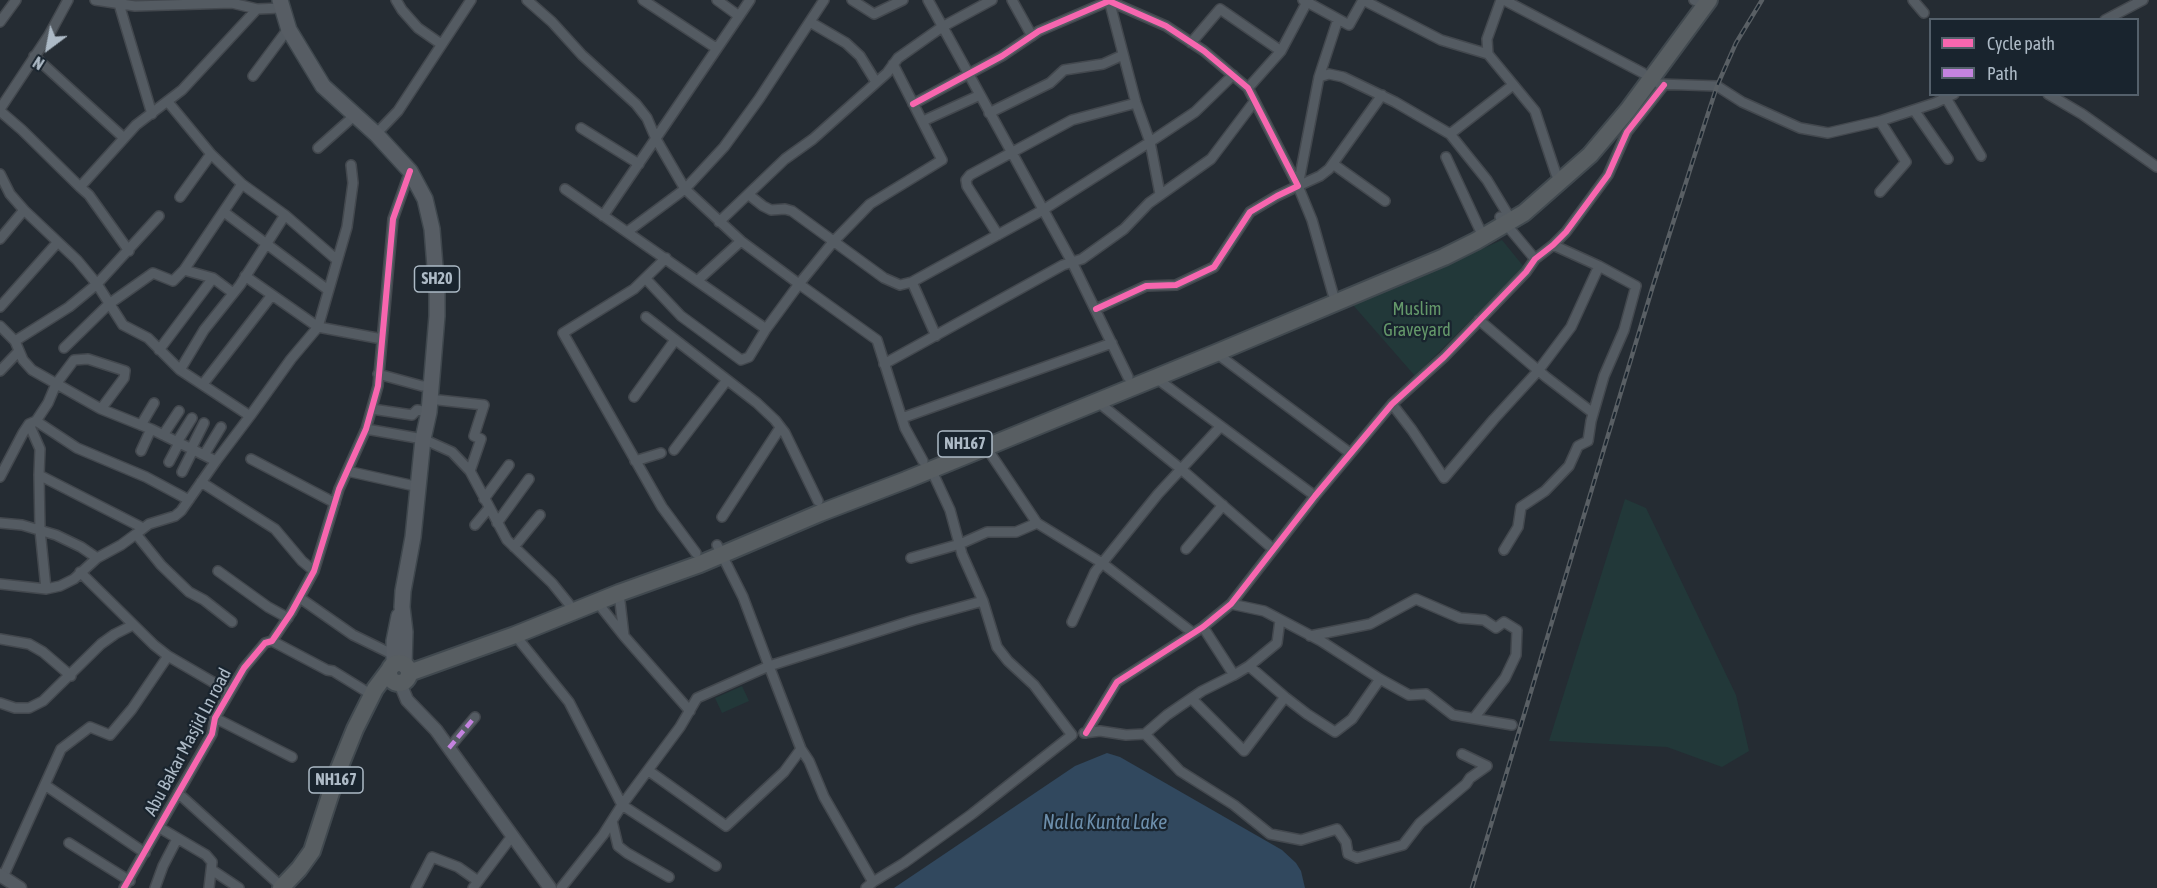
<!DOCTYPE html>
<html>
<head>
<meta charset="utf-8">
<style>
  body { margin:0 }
  #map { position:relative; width:2157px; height:888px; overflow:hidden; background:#252c33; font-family:"Asap Condensed",sans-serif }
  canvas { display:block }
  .legend { position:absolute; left:1929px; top:18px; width:210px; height:78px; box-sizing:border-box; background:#19242e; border:2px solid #54606b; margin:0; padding:8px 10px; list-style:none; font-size:18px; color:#adbac6 }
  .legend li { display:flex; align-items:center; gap:12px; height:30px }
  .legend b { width:30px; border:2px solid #54606b }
  .north { position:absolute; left:18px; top:18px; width:60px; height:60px; -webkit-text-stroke:4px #19242e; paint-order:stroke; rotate:212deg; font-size:16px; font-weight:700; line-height:24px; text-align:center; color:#adbac6 }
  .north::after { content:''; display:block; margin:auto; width:21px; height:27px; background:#adbac6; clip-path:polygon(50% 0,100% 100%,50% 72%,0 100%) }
</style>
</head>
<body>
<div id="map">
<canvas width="2157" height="888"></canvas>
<ul class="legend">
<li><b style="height:8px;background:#f766af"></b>Cycle path</li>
<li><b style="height:8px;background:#c483df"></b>Path</li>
</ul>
<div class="north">N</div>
</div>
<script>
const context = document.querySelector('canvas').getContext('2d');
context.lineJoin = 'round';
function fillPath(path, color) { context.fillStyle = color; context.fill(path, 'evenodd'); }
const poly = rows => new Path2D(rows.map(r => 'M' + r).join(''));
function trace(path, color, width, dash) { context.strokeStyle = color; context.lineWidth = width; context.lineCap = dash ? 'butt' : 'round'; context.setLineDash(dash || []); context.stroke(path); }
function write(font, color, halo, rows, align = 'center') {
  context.font = font + ' "Asap Condensed",sans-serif'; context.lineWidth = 4.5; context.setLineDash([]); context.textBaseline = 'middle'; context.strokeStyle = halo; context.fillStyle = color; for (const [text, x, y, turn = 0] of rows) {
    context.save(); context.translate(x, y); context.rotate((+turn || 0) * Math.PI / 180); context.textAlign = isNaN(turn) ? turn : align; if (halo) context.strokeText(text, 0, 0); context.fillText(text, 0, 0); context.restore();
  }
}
fillPath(poly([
  [1502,240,1524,267,1415,376,1353,305],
  [1625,499,1646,508,1736,695,1749,751,1722,767,1667,747,1549,741],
  [742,686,749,701,722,713,715,698]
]), '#223839');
fillPath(poly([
  [1107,753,1120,757,1282,850,1296,863,1301,871,1305,888,894,888,1075,766]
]), '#31485e');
const minor = poly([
  [95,0,135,6,232,3,257,9,282,8],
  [396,0,402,10,418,28,441,44],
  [527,0,552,22,582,55,636,104,647,118,656,139,685,189,724,147,759,99,824,0],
  [643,0,716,48],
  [717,0,739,16],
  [852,0,874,14,903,0],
  [928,0,1072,262,1128,377],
  [1012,0,1032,36],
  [1109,0,1136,103,1150,142,1160,194],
  [1501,0,1487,39,1488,54,1535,111,1556,174],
  [1504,0,1643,73],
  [1694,0,1696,1],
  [1913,0,1924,13],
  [1307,2,1349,25,1363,0,1441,40,1488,54],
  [119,4,152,114],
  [2105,20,2143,0],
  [0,22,16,0],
  [810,22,846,43,860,56,876,82],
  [1191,43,1220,9,1281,51],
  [34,56,124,138],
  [253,76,285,33,289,30],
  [1319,77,1338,19],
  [1659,84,1717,86,1742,102,1800,128,1828,133,1880,121,1935,103,1954,94],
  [1248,88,1281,51,1307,2,1303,0],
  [2048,94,2082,114,2157,167],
  [1946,98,1981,156],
  [913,104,1002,56,1039,31,1109,1,1166,26,1204,51,1248,88,1298,186,1277,196,1250,212,1214,267,1176,285,1146,286,1096,309],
  [0,109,49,35,68,0],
  [1914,110,1948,159],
  [0,111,22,130,80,187,136,125,182,90,257,9],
  [989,113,1050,83,1064,70,1103,64,1123,55],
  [923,121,980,95],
  [581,128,639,164],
  [376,134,398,111,471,0],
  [1450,134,1513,85],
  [318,148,354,116],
  [1446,157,1480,230],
  [1333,164,1385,201],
  [351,165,353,183,347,227,318,327,382,339],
  [0,174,10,194,24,210,0,239],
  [1298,186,1320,176,1329,169,1382,95],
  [80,187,89,195,129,251],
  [565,189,766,329,799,284,877,340,905,428,923,461],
  [1880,192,1906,162,1880,121],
  [749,195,763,206,771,210,785,209,792,211,884,278,900,285,912,282],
  [180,197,211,154],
  [24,210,77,260,97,284,123,325,148,338,180,370,204,330,240,285,285,215,242,184],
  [224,212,328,290],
  [285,215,337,260],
  [603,216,750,0],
  [1500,217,1535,259],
  [719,222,785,159,813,139,887,73,898,58,942,27,992,0],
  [627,232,685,189,741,241,799,284,833,242,870,204,942,160,893,64],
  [998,235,967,186,966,180,970,175,1072,120,1136,103],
  [666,258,634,289,563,333,662,507,696,553],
  [213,278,233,293],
  [646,279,681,316,741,360,749,357,766,329],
  [697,281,741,241],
  [1333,294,1312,220,1298,186,1319,77,1329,74,1343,77,1395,102,1450,134,1487,180,1507,213],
  [0,307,57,243],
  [646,317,757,403,775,420,785,433,818,501],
  [1479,320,1546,377,1593,413],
  [0,326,15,341,23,360,32,370,101,409],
  [936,336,912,282,1043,210,1150,142,1195,112,1233,75],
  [15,341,69,307,97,284,159,216],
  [64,348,109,304,153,273,173,281,184,270,242,184,211,154,168,102],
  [159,350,213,278,184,270],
  [1216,353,1350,453],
  [884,364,1063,265,1082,259,1124,229,1149,203,1211,159,1254,102],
  [180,370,250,416,291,359,318,327,245,276],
  [0,371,19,351],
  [378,374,422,386,431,385],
  [1156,378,1315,496],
  [203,384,272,295],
  [634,397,675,340],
  [429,399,484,405,474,436,481,439,470,471],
  [1098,402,1181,469,1273,549],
  [1392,404,1412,430,1444,478,1494,419,1538,371,1571,327,1599,266],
  [372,409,412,415,417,410,429,412],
  [902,418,1112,343],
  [36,421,77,448,146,477,189,500],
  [29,424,40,449,39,475,143,528],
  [141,425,154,403],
  [366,429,423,439,452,452,470,471,507,540,552,583,569,604],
  [163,435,179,411],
  [177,442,192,418],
  [986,447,1037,523,1102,563,1193,633],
  [191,449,204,423],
  [674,450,727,380],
  [141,451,151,429],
  [204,455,221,427],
  [251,459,335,503],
  [216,461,181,511,175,516,149,524,136,534,161,565,189,592,204,600,232,622],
  [635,461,661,453],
  [169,462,179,443],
  [347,471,419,487],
  [182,472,193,450],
  [39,475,40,530,46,589],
  [0,477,23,433,29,424,36,421,48,403,56,384,74,360,88,359,125,371,124,378,101,409,151,429,216,461,250,416],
  [201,482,275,529,302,561,314,571],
  [484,499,509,465],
  [722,517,780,428],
  [0,523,22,525,56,535,81,547,97,558,121,545,136,534],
  [497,523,529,479],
  [475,525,489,508],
  [514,547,540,515],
  [1186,549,1223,505],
  [1504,550,1518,527,1521,507,1545,491,1569,466,1578,446,1588,441,1591,421,1604,376,1624,330,1636,286,1599,266,1553,245],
  [911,558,960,544,987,532,1016,532,1037,523],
  [218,571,268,607,288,618],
  [80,572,154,645,168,656],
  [0,584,46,589,60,586,74,579,97,558],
  [619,593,624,636,690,711],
  [300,598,353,635,394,655],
  [597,602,624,636],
  [1231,604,1264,611,1321,641,1380,679,1409,695,1426,694,1453,715,1512,725],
  [1072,622,1095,572,1158,494,1220,427],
  [515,635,569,702,622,805,716,866],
  [1310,636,1370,624,1416,599,1460,618,1484,620,1496,628,1504,622,1517,630,1516,655,1505,678,1474,718],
  [0,639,29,644,43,652,71,676],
  [272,641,327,670,333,671,372,695],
  [1249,666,1277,643,1280,620],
  [1234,675,1249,666,1285,697],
  [1192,699,1244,751,1285,697,1307,714,1335,732,1352,719,1380,679],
  [0,703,15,708,29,708,43,701,101,644,115,634,133,625],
  [215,718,292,757],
  [1084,733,1100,731,1126,735,1145,734,1167,715,1202,691,1234,675,1203,627],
  [1086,733,1117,682,1203,627,1231,604,1315,496,1392,404,1444,357,1526,272,1535,259,1553,245,1566,232,1608,175,1627,132,1664,85],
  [1145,734,1180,771,1234,805,1270,834,1301,840,1337,829,1346,842,1348,854,1357,858,1403,845,1420,823,1466,784,1470,778,1487,766,1462,754],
  [449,748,475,717],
  [801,749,769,666,914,620,983,601],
  [649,771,726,826,784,772,801,749,809,761,824,797,873,882,866,888],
  [45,785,145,853],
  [178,793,282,887],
  [612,821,618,846,627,853,669,877],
  [160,828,206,855,212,862,209,888],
  [69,843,130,881],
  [212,870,239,888],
  [3,877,61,749,90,727,110,735,132,709,168,656,230,692],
  [873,882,904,863,972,814,1072,735,1034,685,1008,661,997,647,983,601,962,554,950,510,931,469],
  [124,888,212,734,215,718,244,668,265,643,272,641,291,613,314,571,339,489,366,429,378,386,393,219,410,171],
  [155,888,163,866,177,839],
  [416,888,432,857,458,867,478,881],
  [473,888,512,836],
  [561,888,603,835,622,805,680,727,697,698,769,666,743,597,717,545]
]);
const tertiary = poly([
  [400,683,407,700,436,730,550,888],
  [0,875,20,888]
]);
const primary = poly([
  [280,0,289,30,323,86,376,134,410,171,425,199,432,229,437,292,437,316,429,412,423,439,413,537,403,591,402,607,405,632,404,665],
  [394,665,394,641,399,616]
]);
const trunk = poly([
  '389 673a10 10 0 1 1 20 0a10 10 0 1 1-20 0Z',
  [409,673,515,635,619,593,700,564,820,513,906,480,1216,353,1444,257,1476,241,1524,213,1590,155,1628,110,1709,0],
  [281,888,299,869,312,851,338,771,355,729,375,689,390,669]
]);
trace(minor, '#43484e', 12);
trace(tertiary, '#43484e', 15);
trace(primary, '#3f474d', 18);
trace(trunk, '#41494f', 20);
trace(minor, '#545b62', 9);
trace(tertiary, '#545b62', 12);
trace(primary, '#575d64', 15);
trace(trunk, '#585e62', 16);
const rail = poly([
  [1472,888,1652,289,1703,129,1717,86,1736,43,1762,0]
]);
trace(rail, '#595f64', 4.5);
trace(rail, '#19242e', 2, [7]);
trace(poly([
  [449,748,475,717]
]), '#c483df', 4.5, [9, 4.5]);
trace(poly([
  [913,104,1002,56,1039,31,1109,1,1166,26,1204,51,1248,88,1298,186,1277,196,1250,212,1214,267,1176,285,1146,286,1096,309],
  [1086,733,1117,682,1203,627,1231,604,1315,496,1392,404,1444,357,1526,272,1535,259,1553,245,1566,232,1608,175,1627,132,1664,85],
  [124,888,212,734,215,718,244,668,265,643,272,641,291,613,314,571,339,489,366,429,378,386,393,219,410,171]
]), '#f766af', 6);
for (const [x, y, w] of [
  [437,279,45],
  [965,444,54],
  [336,780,54]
]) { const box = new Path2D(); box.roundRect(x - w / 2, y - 13, w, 26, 4.5); context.fillStyle = '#19242e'; context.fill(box); trace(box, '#adbac6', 1.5); }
write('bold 16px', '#adbac6', null, [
  ["SH20",437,279],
  ["NH167",965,444],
  ["NH167",336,780]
]);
write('18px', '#64986a', '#19242e', [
  ["Muslim",1417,309],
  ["Graveyard",1417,330]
]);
write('18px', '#adbac6', '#19242e', [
  ["Abu Bakar Masjid Ln road",188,742,-62]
]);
write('italic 20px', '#6c8eab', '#19242e', [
  ["Nalla Kunta Lake",1105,823]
]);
</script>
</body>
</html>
